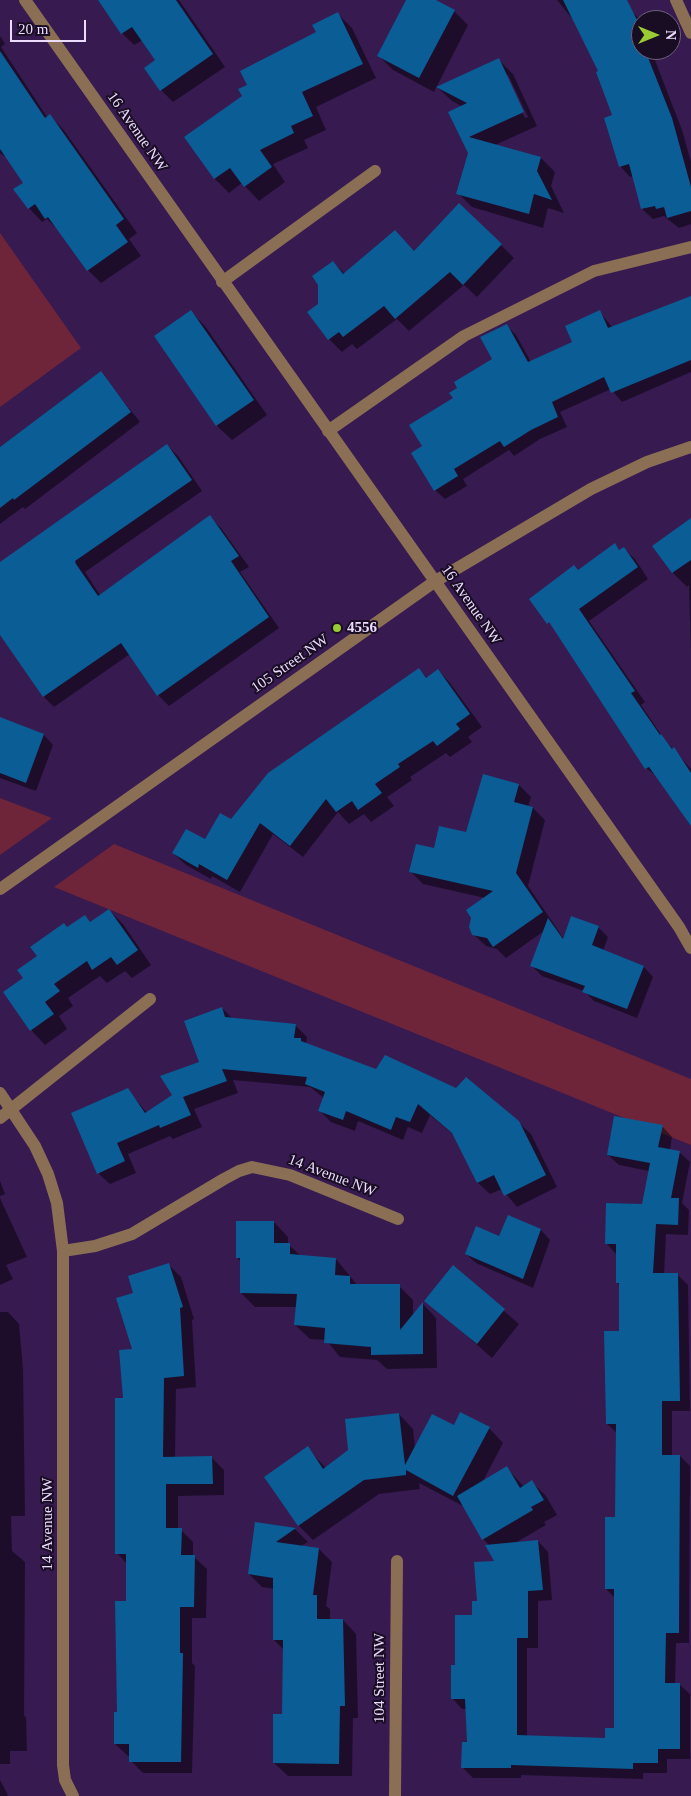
<!DOCTYPE html>
<html>
<head>
<meta charset="utf-8">
<style>
  body { margin:0 }
  #map { position:relative; width:691px; height:1796px; overflow:hidden; background:#371a50; font-family:"Times New Roman",serif }
  canvas { display:block }
  .north { position:absolute; left:631px; top:10px; width:50px; height:50px; box-sizing:border-box; background:#190d24; border:1px solid #6d607b; border-radius:50%; rotate:90deg; font-size:14px; font-weight:700; line-height:20px; text-align:center; color:#ecdcfe }
  .north::after { content:''; display:block; margin:auto; width:18px; height:22px; background:#9bcb33; clip-path:polygon(50% 0,100% 100%,50% 72%,0 100%) }
  .scale { position:absolute; left:10px; top:20px; width:76px; height:22px; box-sizing:border-box; border:2px solid #ecdcfe; border-top:0; padding-left:6px; font-size:15px; line-height:18px; white-space:nowrap; color:#ecdcfe; -webkit-text-stroke:4px #190d24; paint-order:stroke }
</style>
</head>
<body>
<div id="map">
<canvas width="691" height="1796"></canvas>
<div class="north">N</div>
<div class="scale">20 m</div>
</div>
<script>
const context = document.querySelector('canvas').getContext('2d');
context.lineJoin = 'round';
function fillPath(path, color) { context.fillStyle = color; context.fill(path, 'evenodd'); }
const poly = rows => new Path2D(rows.map(r => 'M' + r).join(''));
function trace(path, color, width, dash) { context.strokeStyle = color; context.lineWidth = width; context.lineCap = dash ? 'butt' : 'round'; context.setLineDash(dash || []); context.stroke(path); }
function write(font, color, halo, rows, align = 'center') {
  context.font = font + ' "Times New Roman",serif'; context.lineWidth = 4; context.setLineDash([]); context.textBaseline = 'middle'; context.strokeStyle = halo; context.fillStyle = color; for (const [text, x, y, turn = 0] of rows) {
    context.save(); context.translate(x, y); context.rotate((+turn || 0) * Math.PI / 180); context.textAlign = isNaN(turn) ? turn : align; if (halo) context.strokeText(text, 0, 0); context.fillText(text, 0, 0); context.restore();
  }
}
fillPath(poly([
  [0,233,81,348,0,407],
  [0,798,52,818,0,855],
  [114,844,691,1079,691,1145,54,887]
]), '#6e253a');
fillPath(poly([
  [99,0,179,0,225,67,173,102,161,90,157,60,143,40,134,45,122,33],
  [408,0,433,0,454,11,468,25,434,92,393,70,379,56],
  [557,0,619,0,641,20,641,50,651,50,682,130,691,162,691,224,679,228,664,216,653,219,642,209,633,176,630,177,620,166,614,116,600,71,575,22],
  [338,14,352,28,376,78,316,107,326,130,304,140,308,148,273,164,285,182,259,201,242,183,229,193,215,179,186,137,243,96,248,85,318,33],
  [0,36,5,44,1,47,47,117,50,116,63,129,137,233,129,239,141,256,101,283,88,270,60,232,47,219,42,222,29,208,24,183,7,158,0,153],
  [499,60,513,74,537,126,495,145,541,158,555,172,551,186,564,213,548,208,543,228,472,207,458,193,469,153,463,107,452,101,438,88],
  [506,75,508,75,528,117,525,118],
  [395,232,415,252,501,245,514,258,477,297,464,285,409,331,397,319,357,349,352,344,342,352,329,339,319,305,333,262,345,274],
  [691,297,691,372,622,402,611,389,560,412,567,427,540,439,514,456,509,450,463,479,467,486,445,499,435,490,424,446,454,398,494,359,506,325,516,335,531,362,574,343,600,312,612,327],
  [191,312,205,326,267,415,232,440,217,426,156,336],
  [100,372,140,422,25,509,23,507,0,524,0,447],
  [167,445,178,456,202,491,85,572,100,595,210,517,221,528,249,567,240,572,279,628,169,706,158,695,130,654,54,707,44,697,0,634,0,563],
  [691,519,691,655,689,585,687,587,673,573],
  [615,545,620,551,623,548,635,559,648,579,589,621,645,702,641,705,664,739,691,769,691,824,659,778,646,768,558,633,531,599,578,571],
  [419,670,427,678,438,670,450,683,482,727,468,737,472,742,450,757,446,753,410,777,412,780,387,797,394,806,371,822,364,814,349,824,338,812,303,857,273,834,240,892,212,876,211,879,186,865,173,853,205,841],
  [0,719,44,735,53,745,36,791,0,778],
  [519,785,531,797,528,807,533,808,545,820,528,886,564,939,598,927,608,937,603,951,644,967,653,977,637,1018,594,1001,584,991,542,976,532,966,544,931,506,958,497,949,486,946,473,934,485,898,423,884,411,872,435,850,467,833],
  [109,910,123,924,151,965,132,978,125,971,107,983,100,976,68,998,73,1006,59,1016,67,1029,45,1045,31,1030,25,978,39,957,68,929,85,917,91,923],
  [222,1008,232,1018,295,1025,307,1037,306,1044,518,1122,531,1134,557,1187,517,1207,502,1189,490,1194,478,1183,454,1135,430,1115,422,1133,408,1127,403,1140,358,1121,355,1131,331,1122,319,1110,324,1098,310,1087,233,1080,238,1093,194,1109,202,1127,173,1139,170,1136,128,1154,136,1173,110,1184,98,1173,128,1090,147,1113,174,1095,201,1063],
  [662,1126,672,1137,670,1150,679,1152,690,1162,682,1203,689,1210,688,1235,666,1234,664,1275,678,1275,688,1285,690,1411,672,1411,672,1456,680,1456,690,1466,689,1643,676,1643,675,1684,679,1684,690,1694,690,1759,667,1759,667,1773,643,1773,643,1779,521,1775,521,1778,473,1778,462,1767,468,1743,467,1709,462,1709,452,1698,456,1667,496,1562,489,1545,483,1539,465,1507,419,1483,420,1489,379,1494,313,1540,299,1526,266,1478,307,1448,326,1468,399,1414,413,1429,415,1448,454,1426,489,1428,503,1443,482,1483,507,1468,524,1487,532,1482,546,1496,557,1515,544,1522,546,1525,515,1543,538,1541,548,1552,552,1600,538,1601,538,1648,527,1648,527,1736,606,1740,615,1729,615,1598,606,1589,616,1519,617,1433,607,1424,620,1332,620,1285,617,1283,616,1254,606,1243,643,1206,649,1171,619,1165,608,1155],
  [0,1181,5,1194,0,1196],
  [0,1198,27,1257,6,1265,13,1279,0,1285],
  [274,1222,288,1237,288,1244,301,1256,336,1259,358,1286,399,1286,413,1300,413,1315,423,1304,436,1318,437,1368,387,1369,377,1360,340,1357,326,1340,310,1339,295,1325,297,1307,255,1307,241,1293,241,1262,237,1257],
  [541,1230,550,1240,533,1288,476,1263,466,1254,500,1237],
  [169,1265,181,1277,194,1319,192,1320,196,1387,176,1389,175,1458,212,1458,224,1470,224,1495,178,1496,178,1530,181,1530,193,1542,193,1556,207,1569,206,1618,192,1618,192,1663,195,1666,192,1773,143,1773,131,1761,131,1756,128,1756,115,1744,127,1602,127,1564,117,1553,125,1399,134,1350,135,1294],
  [453,1267,519,1324,492,1358,426,1300],
  [0,1312,8,1312,19,1324,23,1369,25,1516,11,1516,12,1551,25,1562,24,1715,26,1718,27,1751,10,1751,10,1764,0,1764],
  [256,1523,295,1529,308,1542,301,1546,319,1549,332,1562,326,1606,330,1609,330,1620,343,1620,356,1634,358,1718,353,1718,352,1776,288,1776,274,1763,283,1716,284,1650,274,1640,275,1589,262,1587,249,1574],
  [0,1780,8,1795,7,1796,0,1796]
]), '#0007');
fillPath(poly([
  [98,0,176,0,213,54,160,91,144,68,155,60,132,27,121,34],
  [406,0,436,0,455,10,419,78,377,56],
  [563,0,627,0,641,28,641,50,645,50,672,118,691,187,691,211,667,218,664,207,656,209,655,206,641,209,629,164,619,167,604,118,612,115,596,72,598,71],
  [338,12,363,64,302,92,313,116,291,126,294,133,260,150,272,167,244,187,230,168,214,179,184,137,242,96,238,89,247,85,240,71,316,32,312,25],
  [0,51,45,118,50,114,124,219,116,225,128,242,87,271,48,217,45,219,35,204,28,209,13,189,23,183,0,149],
  [499,58,524,112,469,137,541,157,537,171,552,200,534,194,529,214,456,194,468,153,448,112,467,103,436,87],
  [459,203,502,244,463,285,450,272,395,319,384,306,343,337,339,332,328,340,307,312,318,304,318,285,312,276,333,261,343,274,395,230,414,251],
  [691,296,691,360,611,393,604,377,552,402,558,417,531,430,504,447,500,441,454,469,458,476,434,491,411,453,422,446,409,425,453,398,449,393,457,388,454,382,492,359,480,337,507,324,528,362,572,342,565,326,600,310,608,328],
  [191,310,254,400,216,426,154,336],
  [101,371,131,412,14,500,13,498,0,508,0,447],
  [167,444,192,480,75,561,76,564,98,596,210,515,239,556,231,561,269,617,157,696,121,643,43,697,0,635,0,562],
  [691,518,691,560,672,573,652,546],
  [615,543,619,550,624,547,638,567,579,609,635,691,631,693,660,735,661,734,672,749,674,747,691,773,691,826,649,767,645,769,549,622,547,624,529,599,574,565,578,570],
  [419,668,426,678,438,669,470,714,456,724,460,729,437,746,433,741,398,764,400,767,375,784,382,793,358,810,352,801,336,812,326,799,290,846,260,823,227,880,199,864,198,868,172,853,186,829,205,839,220,813,231,819,268,773],
  [0,717,44,734,26,783,0,773],
  [483,774,519,784,514,802,533,807,516,873,543,912,493,947,487,938,472,935,469,927,471,918,466,910,493,891,409,872,416,844,434,848,439,826,466,832],
  [109,909,138,950,117,965,111,957,92,970,87,961,54,984,60,991,45,1002,54,1014,30,1031,3,992,23,978,17,970,37,956,30,947,64,923,67,927,85,915,90,922],
  [571,916,599,926,592,945,644,966,627,1009,582,992,585,986,530,966,548,918,563,939],
  [222,1007,225,1017,296,1024,294,1038,301,1038,301,1041,376,1069,385,1055,456,1088,466,1077,519,1121,546,1175,504,1196,494,1175,477,1183,452,1133,418,1104,410,1122,396,1117,391,1130,346,1111,343,1120,318,1111,325,1092,305,1084,307,1077,222,1069,227,1081,183,1097,191,1115,160,1128,159,1125,117,1143,125,1161,97,1174,71,1113,128,1088,145,1113,172,1095,160,1076,199,1062,184,1021],
  [614,1116,663,1125,658,1147,680,1151,671,1198,679,1198,678,1225,656,1224,653,1273,678,1273,680,1401,662,1401,662,1455,680,1455,679,1633,666,1633,665,1683,680,1683,680,1749,658,1749,658,1763,633,1763,633,1769,511,1765,511,1768,461,1768,462,1742,467,1742,465,1699,451,1699,451,1665,455,1665,455,1615,472,1615,472,1601,477,1601,474,1562,494,1561,485,1545,538,1540,543,1590,528,1591,528,1638,517,1638,517,1735,605,1738,605,1728,614,1728,614,1589,605,1589,605,1517,615,1517,616,1424,606,1424,604,1331,619,1331,619,1283,616,1283,616,1244,605,1244,606,1203,642,1204,650,1163,607,1155],
  [508,1215,541,1229,523,1279,465,1254,476,1226,499,1236],
  [236,1221,274,1221,274,1243,290,1243,290,1254,336,1258,335,1275,350,1276,350,1284,400,1284,400,1330,423,1302,423,1354,371,1355,371,1347,324,1343,325,1328,294,1325,297,1294,240,1293,240,1258,236,1258],
  [169,1263,183,1307,180,1308,184,1376,164,1378,163,1457,212,1456,213,1484,166,1484,166,1528,182,1528,181,1555,195,1555,194,1607,180,1607,180,1653,183,1653,181,1762,129,1762,129,1744,114,1744,114,1712,117,1712,115,1601,126,1601,126,1554,115,1554,115,1398,123,1398,119,1350,132,1349,116,1298,133,1293,128,1276],
  [453,1265,505,1309,477,1344,424,1301],
  [460,1412,490,1427,453,1496,406,1470,406,1475,364,1480,298,1526,264,1477,308,1446,323,1469,348,1450,345,1419,399,1413,405,1465,432,1414,454,1425],
  [507,1466,520,1488,532,1480,544,1500,531,1507,533,1510,482,1540,457,1496],
  [255,1522,296,1528,276,1542,319,1548,313,1595,317,1595,317,1619,343,1619,345,1706,340,1706,339,1764,273,1763,273,1714,282,1714,283,1640,273,1640,273,1578,248,1574]
]), '#0a5d95');
trace(poly([
  [25,0,679,927,691,948],
  [676,0,691,33],
  [222,282,375,171],
  [328,431,464,336,594,271,691,247],
  [0,889,434,582,591,489,647,462,691,447],
  [0,1093,35,1146,48,1174,57,1203,63,1251,63,1765,65,1780,73,1796],
  [0,1118,150,999],
  [63,1251,95,1246,132,1234,224,1179,239,1171,252,1167,290,1175,398,1219],
  [395,1796,397,1561]
]), '#8a6f54', 12);
for (const [x, y, r, color] of [
  [337,628,5,"#9bcb33"]
]) { const dot = new Path2D(); dot.arc(x, y, r, 0, 2 * Math.PI); context.fillStyle = color; context.fill(dot); trace(dot, '#190d24', 2); }
write('15px', '#ecdcfe', '#190d24', [
  ["16 Avenue NW",137,132,55],
  ["16 Avenue NW",471,605,55],
  ["105 Street NW",290,664,-35],
  ["14 Avenue NW",332,1176,21],
  ["14 Avenue NW",48,1524,-90],
  ["104 Street NW",380,1678,-90]
]);
write('bold 15px', '#ecdcfe', '#190d24', [
  ["4556",347,628]
], 'left');
</script>
</body>
</html>
